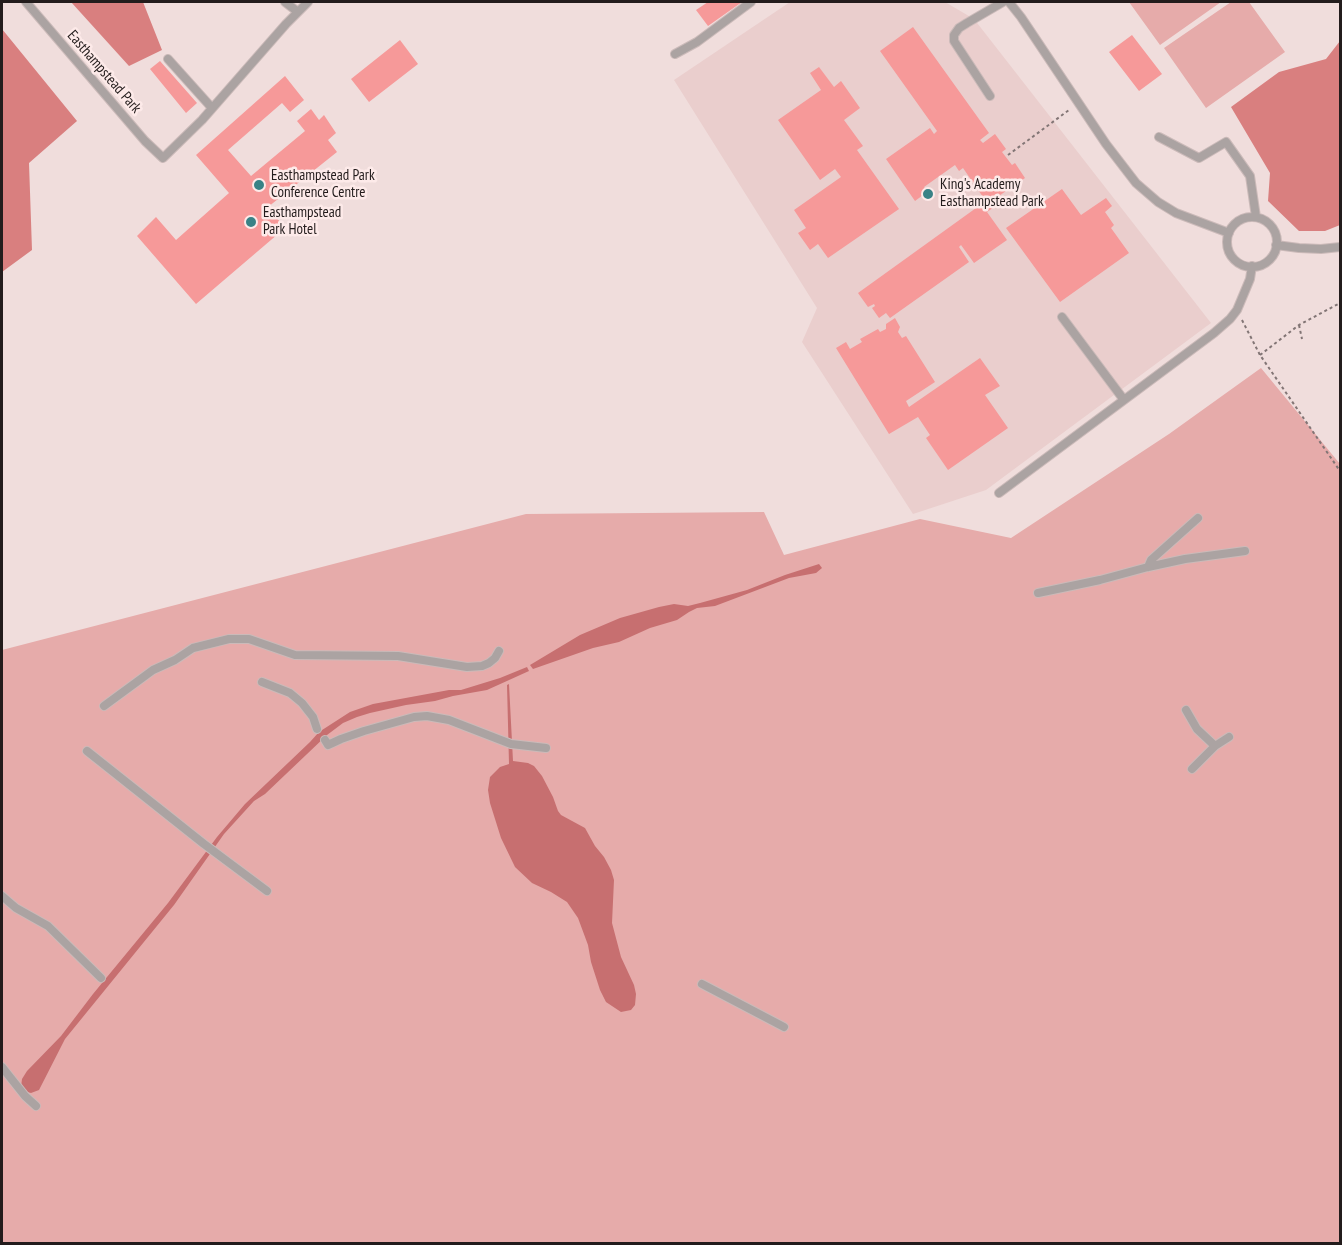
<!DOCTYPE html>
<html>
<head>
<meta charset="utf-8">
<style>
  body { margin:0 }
  #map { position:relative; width:1342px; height:1245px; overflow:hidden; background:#f0dddc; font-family:"PT Sans Narrow",sans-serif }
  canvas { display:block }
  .frame { position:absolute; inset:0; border:3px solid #231c1c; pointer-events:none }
</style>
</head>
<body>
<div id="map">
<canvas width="1342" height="1245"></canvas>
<div class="frame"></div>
</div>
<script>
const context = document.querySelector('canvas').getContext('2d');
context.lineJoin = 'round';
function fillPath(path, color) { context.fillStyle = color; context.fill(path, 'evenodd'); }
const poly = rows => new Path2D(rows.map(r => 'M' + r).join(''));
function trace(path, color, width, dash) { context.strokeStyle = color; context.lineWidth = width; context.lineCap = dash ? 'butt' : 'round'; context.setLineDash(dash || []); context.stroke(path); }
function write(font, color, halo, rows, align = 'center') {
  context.font = font + ' "PT Sans Narrow",sans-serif'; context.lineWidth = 5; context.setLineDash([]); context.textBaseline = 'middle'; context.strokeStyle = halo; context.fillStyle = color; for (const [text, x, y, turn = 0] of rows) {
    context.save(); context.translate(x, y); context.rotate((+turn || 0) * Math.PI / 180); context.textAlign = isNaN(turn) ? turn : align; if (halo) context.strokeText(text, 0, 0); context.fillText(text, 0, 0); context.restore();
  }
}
fillPath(poly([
  [790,2,945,2,974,19,1211,323,986,490,913,514,802,342,817,308,674,80]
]), '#eacecd');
fillPath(poly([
  [1129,2,1221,2,1160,45],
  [1231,2,1249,2,1285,52,1206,108,1164,48],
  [1261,368,1340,464,1340,1243,2,1244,2,650,526,514,764,512,784,555,920,519,1011,538,1169,434]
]), '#e6abaa');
fillPath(poly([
  [71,2,143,2,162,50,129,66],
  [2,29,77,121,29,163,32,250,2,272],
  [1340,41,1340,225,1325,231,1299,231,1268,201,1270,173,1231,107,1279,72,1326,59]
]), '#d97f7f');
fillPath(poly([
  [819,564,822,568,816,573,789,578,715,606,697,608,689,612,677,620,650,628,619,642,593,648,533,669,530,665,580,635,620,618,659,607,674,604,688,606,700,603,747,590,785,575],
  [527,667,529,671,487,690,453,696,435,701,406,705,370,713,357,717,343,723,327,735,265,794,254,801,224,834,174,905,65,1039,39,1090,31,1093,27,1092,21,1087,22,1079,27,1071,61,1036,93,994,168,903,217,837,245,804,310,742,319,732,350,712,373,704,449,690,461,690,500,678],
  [509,684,513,761,528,763,534,766,542,776,553,797,558,811,561,815,585,828,595,846,604,857,611,870,614,880,612,923,621,957,634,985,636,994,635,1005,631,1010,621,1012,606,1002,600,990,591,962,588,945,578,918,567,902,551,892,532,883,515,867,501,838,490,803,488,790,490,777,500,767,509,764,507,685]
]), '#c76f70');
fillPath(poly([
  [708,2,742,2,708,26,696,10],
  [913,27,989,133,980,140,983,143,995,134,1006,149,1002,152,1012,165,1015,163,1025,178,993,200,997,205,987,212,1007,240,974,263,961,245,959,247,969,262,890,318,886,313,879,318,872,308,875,306,874,304,868,307,858,293,983,203,982,202,985,200,963,168,959,171,955,165,924,187,927,192,915,201,886,159,930,128,934,134,937,131,880,51],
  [1132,35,1162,74,1139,91,1109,52],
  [400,40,418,64,369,102,351,79],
  [160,61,197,103,186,113,150,69],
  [819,67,834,87,841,81,860,108,844,120,863,146,857,150,899,209,828,258,818,244,810,250,798,233,806,228,794,210,841,177,835,169,820,180,778,120,821,90,810,73],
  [285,76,304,100,290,112,282,103,228,150,251,176,305,131,297,121,311,109,319,120,324,115,336,133,328,140,337,152,268,207,285,228,196,304,137,236,156,217,176,240,229,193,196,155],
  [1062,189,1081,215,1106,198,1112,206,1105,212,1114,225,1111,228,1129,253,1060,302,1006,228],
  [895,318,900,327,898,332,902,338,906,336,935,382,906,401,909,407,980,358,1000,386,985,395,1008,428,948,470,926,438,930,435,918,417,889,434,836,348,846,342,850,349,862,342,860,339,878,329,880,332,886,329,886,324]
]), '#f69999');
const service = poly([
  [26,2,145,141,163,158,202,120,286,24,308,2],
  [285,2,298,12],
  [1009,2,1021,17,1106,144,1136,183,1158,202,1176,213,1229,233],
  [675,54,697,42,751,2],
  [168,59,212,108],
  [990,96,954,41,954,35,959,28,967,23,1003,2],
  [1159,137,1199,158,1226,142,1250,176,1256,217],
  '1227 242a25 25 0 1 1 50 0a25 25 0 1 1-50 0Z',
  [1276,245,1299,248,1321,249,1340,247],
  [1062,317,1124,400],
  [999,493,1214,333,1230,319,1237,310,1250,279,1252,266],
  [1148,567,1151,560,1198,518],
  [1038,593,1100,580,1148,567,1185,559,1245,551],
  [262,682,290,693,302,703,313,717,317,729],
  [104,706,153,670,175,660,193,648,229,639,249,639,295,655,398,656,467,667,482,666,489,663,495,658,499,651],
  [1186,710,1197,729,1215,746,1192,769],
  [325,740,328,745,341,739,364,731,414,717,427,716,449,720,511,744,546,748],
  [1215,746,1229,737],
  [87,751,204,844,267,891],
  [2,896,16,908,48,926,101,978],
  [702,984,784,1027],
  [2,1067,25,1096,36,1106]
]);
trace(service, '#cbbab9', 10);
trace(poly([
  [1008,155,1069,110],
  [1242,320,1260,355,1340,471],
  [1299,325,1302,339],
  [1260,355,1299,325,1340,303]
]), '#827575', 2, [3, 3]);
trace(service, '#aba3a2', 8);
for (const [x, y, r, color] of [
  [259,185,6,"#398286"],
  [928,194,6,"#398286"],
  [251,222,6,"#398286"]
]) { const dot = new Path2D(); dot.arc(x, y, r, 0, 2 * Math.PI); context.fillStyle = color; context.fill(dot); trace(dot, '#fdeae9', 2); }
write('15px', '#231c1c', '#fdeae9', [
  ["Easthampstead Park",104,72,49]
]);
write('15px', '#231c1c', '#fdeae9', [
  ["Easthampstead Park",271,176],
  ["Conference Centre",271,193],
  ["King's Academy",940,185],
  ["Easthampstead Park",940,202],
  ["Easthampstead",263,213],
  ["Park Hotel",263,230]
], 'left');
</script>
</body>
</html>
